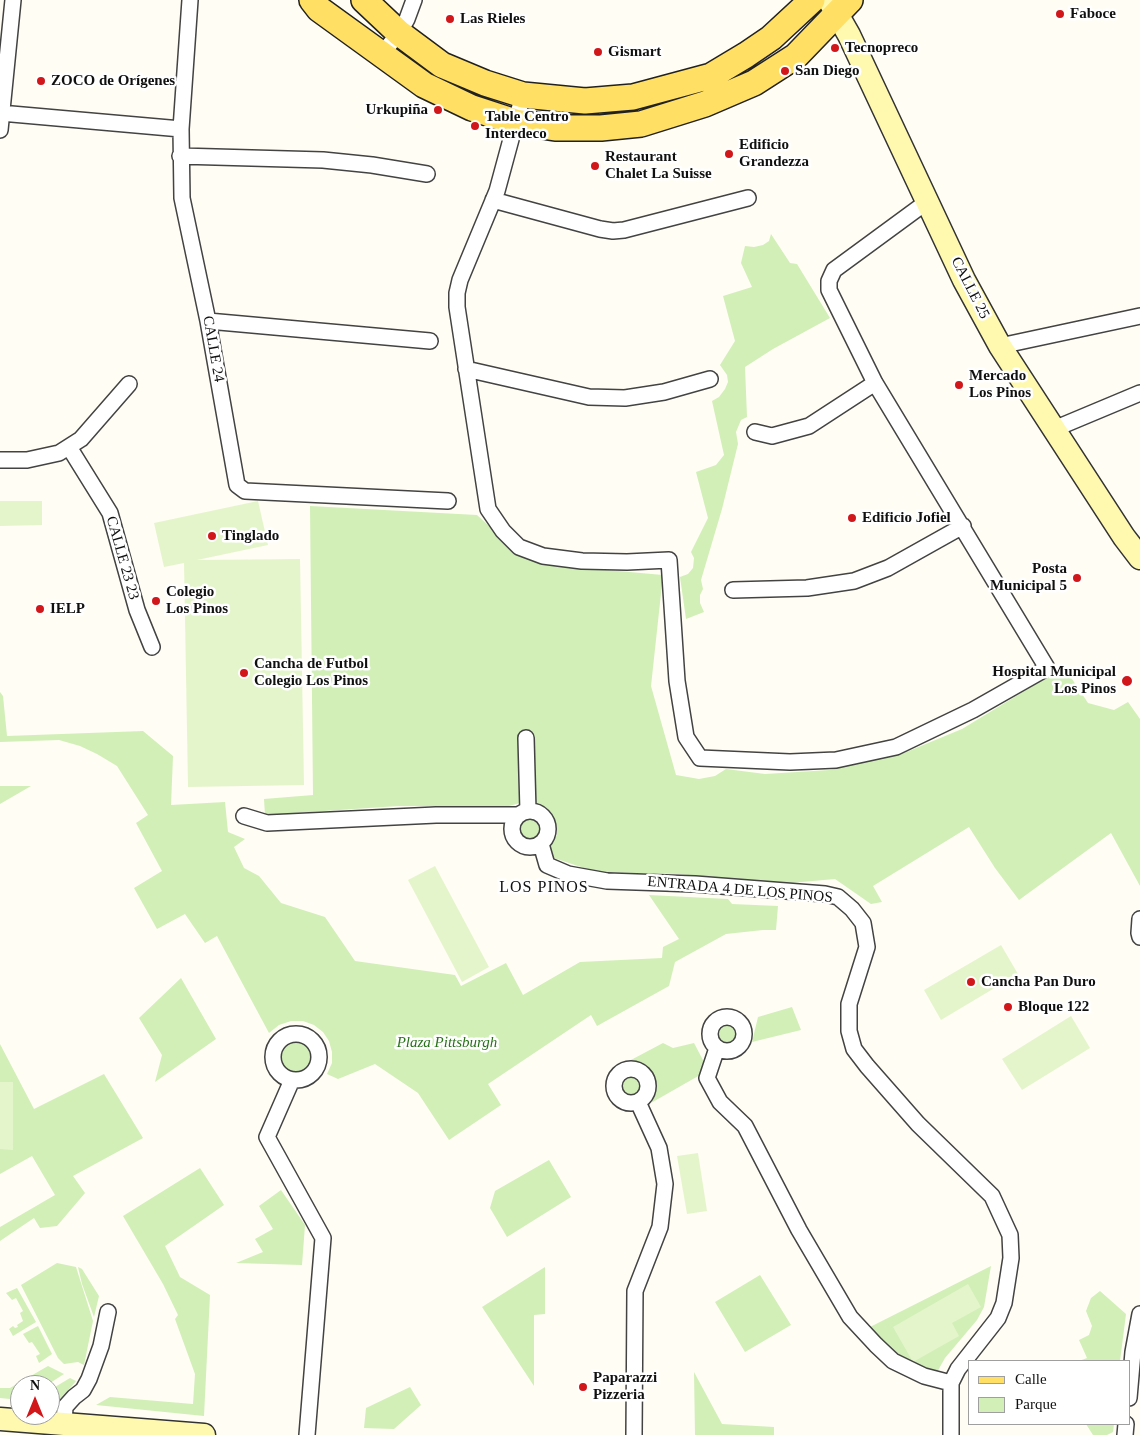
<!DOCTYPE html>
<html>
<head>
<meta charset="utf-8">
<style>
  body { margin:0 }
  #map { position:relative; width:1140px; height:1435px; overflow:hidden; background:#fffdf4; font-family:Georgia,serif }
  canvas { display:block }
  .legend { position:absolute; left:968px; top:1360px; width:162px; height:65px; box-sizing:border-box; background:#fff; border:1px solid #9f9f9f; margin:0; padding:6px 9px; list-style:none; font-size:15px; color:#101010 }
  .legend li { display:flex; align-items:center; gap:10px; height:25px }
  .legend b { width:25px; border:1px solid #9f9f9f }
  .north { position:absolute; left:10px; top:1375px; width:50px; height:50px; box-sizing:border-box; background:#fff; border:1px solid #9f9f9f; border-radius:50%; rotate:0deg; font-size:14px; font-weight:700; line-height:20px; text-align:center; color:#101010 }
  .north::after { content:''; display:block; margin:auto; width:18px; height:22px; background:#d1171a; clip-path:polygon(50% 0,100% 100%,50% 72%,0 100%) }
</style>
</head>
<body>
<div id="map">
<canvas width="1140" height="1435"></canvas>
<ul class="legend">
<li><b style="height:6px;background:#ffdf64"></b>Calle</li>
<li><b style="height:14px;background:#d2efb8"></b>Parque</li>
</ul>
<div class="north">N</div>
</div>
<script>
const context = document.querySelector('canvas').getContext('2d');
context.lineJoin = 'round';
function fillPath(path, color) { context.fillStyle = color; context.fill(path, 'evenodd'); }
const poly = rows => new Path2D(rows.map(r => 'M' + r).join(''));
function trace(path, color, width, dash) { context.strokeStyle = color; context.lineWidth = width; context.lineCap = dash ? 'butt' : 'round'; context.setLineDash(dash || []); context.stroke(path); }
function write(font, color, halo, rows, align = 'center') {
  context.font = font + ' Georgia,serif'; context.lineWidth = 5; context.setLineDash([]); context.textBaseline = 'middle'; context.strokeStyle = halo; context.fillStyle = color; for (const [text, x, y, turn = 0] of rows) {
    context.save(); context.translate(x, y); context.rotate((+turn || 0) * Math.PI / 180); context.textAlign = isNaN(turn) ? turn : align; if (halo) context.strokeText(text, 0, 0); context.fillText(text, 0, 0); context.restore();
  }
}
fillPath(poly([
  [771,234,790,263,797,264,830,318,773,349,745,367,747,417,741,420,736,432,738,444,722,509,701,580,703,589,700,595,700,603,704,612,686,619,680,577,688,574,693,568,694,558,691,552,708,518,696,472,716,465,724,455,712,401,719,397,725,389,728,382,727,375,720,365,735,341,723,296,752,287,741,263,745,246,754,247,763,245,769,241],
  [310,506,477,515,501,537,562,566,663,575,651,686,676,775,699,779,715,776,726,769,765,774,830,770,904,753,962,729,1064,667,1088,703,1114,710,1128,702,1140,719,1140,886,1111,833,1019,900,995,868,969,827,873,886,882,902,871,904,835,879,779,884,678,874,596,872,554,858,548,847,557,835,556,823,551,812,539,803,520,803,509,806,398,806,265,815,264,799,313,795],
  [0,692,3,696,7,736,143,731,173,756,171,805,225,802,228,832,245,839,234,847,244,868,259,876,281,903,325,917,355,961,455,975,461,986,506,963,523,995,580,962,662,958,663,947,679,939,649,895,728,899,732,904,778,906,776,930,763,930,726,934,675,962,669,986,597,1026,591,1015,488,1084,501,1105,449,1140,418,1093,375,1064,338,1079,327,1074,332,1063,332,1052,329,1041,323,1032,314,1025,303,1021,291,1021,279,1025,269,1033,217,936,205,943,185,914,157,929,134,888,162,871,136,823,148,815,117,766,97,754,80,746,59,740,0,742],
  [0,786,31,786,0,804],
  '516 830a14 14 0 1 1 28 0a14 14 0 1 1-28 0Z',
  [181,978,216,1039,155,1082,162,1055,139,1018],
  [792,1007,801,1030,752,1042,758,1017],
  '716 1034a11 11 0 1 1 22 0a11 11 0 1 1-22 0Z',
  '280 1058a17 17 0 1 1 34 0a17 17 0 1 1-34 0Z',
  [663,1043,673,1048,694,1043,705,1064,700,1075,651,1103,656,1092,656,1082,651,1072,641,1064,629,1061],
  [0,1044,34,1109,104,1074,143,1138,73,1176,85,1193,57,1226,40,1228,34,1218,0,1241,0,1227,55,1195,32,1156,0,1174],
  '621 1086a11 11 0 1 1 22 0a11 11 0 1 1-22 0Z',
  [549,1160,571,1197,507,1237,490,1208,495,1191],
  [200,1168,224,1205,165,1246,180,1277,210,1295,204,1416,96,1405,110,1397,193,1404,195,1374,175,1319,178,1315,163,1284,123,1216],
  [281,1190,305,1225,302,1265,236,1263,263,1252,255,1239,273,1229,259,1206],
  [57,1263,76,1267,93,1321,84,1365,78,1362,64,1364,58,1358,21,1285],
  [991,1266,984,1307,977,1320,945,1358,936,1374,897,1357,870,1327],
  [78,1267,82,1269,99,1296,94,1317,82,1284],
  [545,1267,545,1314,534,1315,534,1386,482,1307],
  [760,1275,791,1325,745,1352,715,1302],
  [17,1288,36,1322,13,1336,9,1329,13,1326,15,1328,18,1327,17,1325,23,1321,20,1313,23,1311,16,1298,12,1300,6,1293],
  [1100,1291,1126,1314,1120,1361,1079,1361,1087,1358,1079,1340,1089,1335,1092,1326,1086,1311,1091,1298],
  [38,1326,52,1354,39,1363,36,1356,40,1354,32,1342,29,1343,23,1334],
  [48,1366,64,1374,47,1385,34,1385,29,1377],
  [694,1372,722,1424,774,1427,774,1435,695,1435],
  [70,1378,76,1381,71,1387,56,1403,50,1402,50,1390],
  [23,1380,26,1385,20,1385,20,1400,13,1400,13,1398,10,1398,10,1399,0,1398,0,1388,10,1388],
  [410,1387,421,1405,394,1429,364,1428,366,1408],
  [1086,1424,1114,1424,1113,1432,1107,1435,1093,1435]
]), '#d2efb8');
fillPath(poly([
  [0,501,42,501,42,525,0,526],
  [258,501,268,545,197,560,300,559,304,785,188,787,184,563,164,567,154,523],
  [435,866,489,967,462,982,408,880],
  [1001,945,1018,974,941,1020,924,990],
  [1071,1016,1090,1048,1022,1090,1002,1059],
  [0,1082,13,1082,13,1150,0,1149],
  [698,1153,707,1211,687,1214,677,1156],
  [968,1284,981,1307,952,1323,959,1336,913,1362,893,1327]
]), '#e5f5cb');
const street = poly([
  [190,0,181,129,182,198,208,321,237,485,245,491,448,501],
  [381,55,399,33,407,19,414,0],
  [523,95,497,191,460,280,457,293,457,307,488,509,503,531,519,547,543,556,582,561,627,562,669,560,677,681,686,737,700,758,790,762,836,760,896,747,973,710,1047,668,875,383,829,290,829,281,834,270,928,201],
  [0,113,181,129],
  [0,130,13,0],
  [180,156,323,160,372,165,427,174],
  [493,200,600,229,613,231,624,230,748,198],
  [208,321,430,341],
  [1000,346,1140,316],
  [466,369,589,397,625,398,664,392,710,379],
  [1054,429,1140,393],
  [755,432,772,436,809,426,875,383],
  [69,447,110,513,137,610,152,647],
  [0,460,27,460,59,453,81,439,129,384],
  [733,590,807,588,854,581,888,568,963,526],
  [526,738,528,811],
  '512 829a18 18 0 1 1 36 0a18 18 0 1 1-36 0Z',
  [244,816,267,823,436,815,519,815],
  [541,844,547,865,568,874,607,881,695,884,825,894,838,897,852,909,863,923,867,947,849,1004,849,1031,854,1049,867,1066,918,1124,992,1196,1010,1235,1011,1258,1004,1303,998,1318,958,1369,951,1383,951,1435],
  [1140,919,1139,933,1140,937],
  '710 1034a17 17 0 1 1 34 0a17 17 0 1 1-34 0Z',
  '273 1057a23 23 0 1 1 46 0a23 23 0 1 1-46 0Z',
  [717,1048,707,1078,720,1102,745,1126,799,1230,850,1317,876,1345,893,1361,924,1376,951,1383],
  '614 1086a17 17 0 1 1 34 0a17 17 0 1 1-34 0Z',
  [292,1080,267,1137,323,1238,307,1435],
  [1129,1398,1133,1352,1140,1314],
  [64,1424,65,1407,74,1397,83,1390,89,1379,101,1346,108,1312],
  [634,1435,635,1291,660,1227,665,1184,659,1148,638,1102],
  [1125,1435,1126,1424]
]);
const secondary = poly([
  [829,0,849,35,964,280,1000,346,1124,537,1140,558],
  [0,1419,204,1435]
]);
const primary = poly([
  [312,0,319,9,424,85,472,108,515,122,555,128,601,128,641,124,705,104,754,83,796,56,850,0],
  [364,0,399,33,442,65,485,83,523,95,585,101,633,97,711,76,746,55,771,38,812,0]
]);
trace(street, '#434343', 18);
trace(secondary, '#323232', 25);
trace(primary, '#212121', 28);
trace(street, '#fff', 15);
trace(secondary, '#fff9af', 22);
trace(primary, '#ffdf64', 25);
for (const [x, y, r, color] of [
  [1060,14,5,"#d1171a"],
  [450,19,5,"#d1171a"],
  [835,48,5,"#d1171a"],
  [598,52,5,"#d1171a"],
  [785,71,5,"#d1171a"],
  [41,81,5,"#d1171a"],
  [438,110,5,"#d1171a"],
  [475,126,5,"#d1171a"],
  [729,154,5,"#d1171a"],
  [595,166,5,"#d1171a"],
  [959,385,5,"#d1171a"],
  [852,518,5,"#d1171a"],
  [212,536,5,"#d1171a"],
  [1077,578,5,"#d1171a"],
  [156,601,5,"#d1171a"],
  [40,609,5,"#d1171a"],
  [244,673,5,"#d1171a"],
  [1127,681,6,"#d1171a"],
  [971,982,5,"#d1171a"],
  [1008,1007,5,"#d1171a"],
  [583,1387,5,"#d1171a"]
]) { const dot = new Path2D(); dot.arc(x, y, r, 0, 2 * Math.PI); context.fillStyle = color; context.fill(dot); trace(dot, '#fff', 2); }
write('bold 15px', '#101010', '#fff', [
  ["Faboce",1070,14],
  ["Las Rieles",460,19],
  ["Tecnopreco",845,48],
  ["Gismart",608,52],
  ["San Diego",795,71],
  ["ZOCO de Orígenes",51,81],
  ["Urkupiña",428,110,"right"],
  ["Table Centro",485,117],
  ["Interdeco",485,134],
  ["Edificio",739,145],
  ["Grandezza",739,162],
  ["Restaurant",605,157],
  ["Chalet La Suisse",605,174],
  ["Mercado",969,376],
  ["Los Pinos",969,393],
  ["Edificio Jofiel",862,518],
  ["Tinglado",222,536],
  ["Posta",1067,569,"right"],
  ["Municipal 5",1067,586,"right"],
  ["Colegio",166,592],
  ["Los Pinos",166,609],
  ["IELP",50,609],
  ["Cancha de Futbol",254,664],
  ["Colegio Los Pinos",254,681],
  ["Hospital Municipal",1116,672,"right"],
  ["Los Pinos",1116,689,"right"],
  ["Cancha Pan Duro",981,982],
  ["Bloque 122",1018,1007],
  ["Paparazzi",593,1378],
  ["Pizzeria",593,1395]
], 'left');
write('15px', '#101010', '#fff', [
  ["CALLE 25",970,288,63],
  ["CALLE 24",213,349,80],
  ["CALLE 23 23",122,558,74],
  ["ENTRADA 4 DE LOS PINOS",740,890,5]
]);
write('italic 15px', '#277118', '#fff', [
  ["Plaza Pittsburgh",447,1043]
]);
context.letterSpacing = '1px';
write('16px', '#101010', '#fff', [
  ["LOS PINOS",544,888]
]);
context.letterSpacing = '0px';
</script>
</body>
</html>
